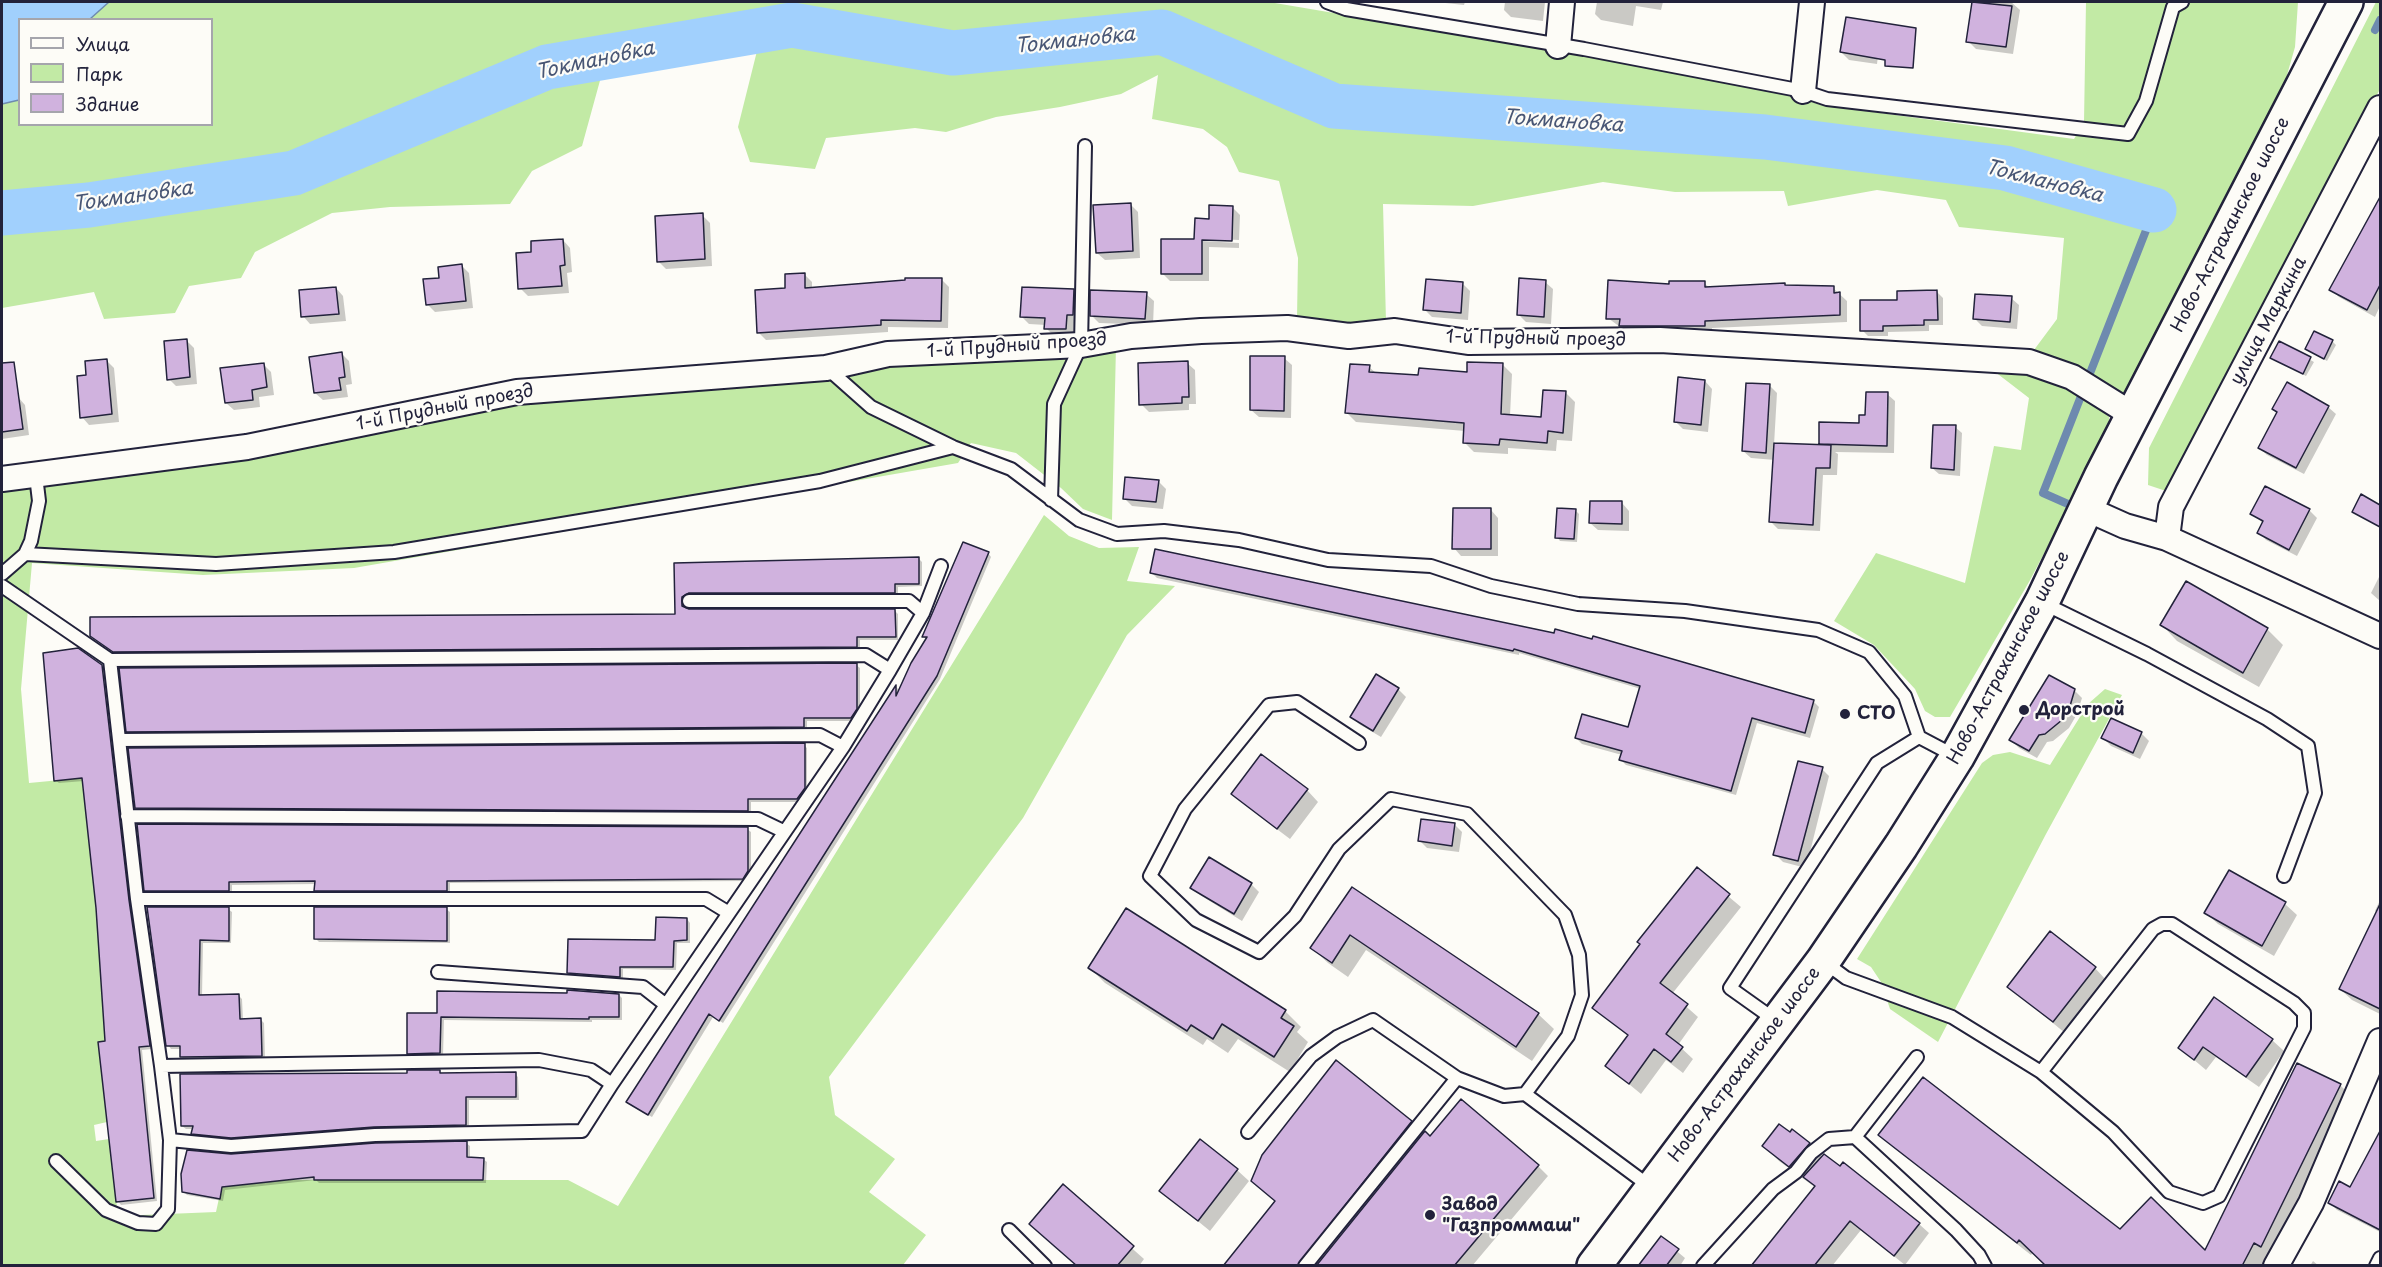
<!DOCTYPE html>
<html>
<head>
<meta charset="utf-8">
<style>
  body { margin:0 }
  #map { position:relative; width:2382px; height:1267px; overflow:hidden; background:#fdfcf7; font-family:"Playpen Sans",sans-serif }
  canvas { display:block }
  .frame { position:absolute; inset:0; border:3px solid #22223b; pointer-events:none }
  .legend { position:absolute; left:18px; top:18px; width:195px; height:108px; box-sizing:border-box; background:#fdfcf7; border:2px solid #a5a5ac; margin:0; padding:8px 10px; list-style:none; font-size:18px; color:#22223b }
  .legend li { display:flex; align-items:center; gap:12px; height:30px }
  .legend b { width:30px; border:2px solid #a5a5ac }
</style>
</head>
<body>
<div id="map">
<canvas width="2382" height="1267"></canvas>
<div class="frame"></div>
<ul class="legend">
<li><b style="height:8px;background:#fdfcf7"></b>Улица</li>
<li><b style="height:16px;background:#c2eaa5"></b>Парк</li>
<li><b style="height:16px;background:#d0b2de"></b>Здание</li>
</ul>
</div>
<script>
const context = document.querySelector('canvas').getContext('2d');
context.lineJoin = 'round';
function fillPath(path, color) { context.fillStyle = color; context.fill(path, 'evenodd'); }
const poly = rows => new Path2D(rows.map(r => 'M' + r).join(''));
function trace(path, color, width, dash) { context.strokeStyle = color; context.lineWidth = width; context.lineCap = dash ? 'butt' : 'round'; context.setLineDash(dash || []); context.stroke(path); }
function write(font, color, halo, rows, align = 'center') {
  context.font = font + ' "Playpen Sans",sans-serif'; context.lineWidth = 4.5; context.setLineDash([]); context.textBaseline = 'middle'; context.strokeStyle = halo; context.fillStyle = color; for (const [text, x, y, turn = 0] of rows) {
    context.save(); context.translate(x, y); context.rotate((+turn || 0) * Math.PI / 180); context.textAlign = isNaN(turn) ? turn : align; if (halo) context.strokeText(text, 0, 0); context.fillText(text, 0, 0); context.restore();
  }
}
fillPath(poly([
  [109,2,1269,2,1558,51,1782,93,1821,105,2074,139,2084,122,2086,2,2298,2,2295,47,2285,82,2131,388,2122,394,2113,394,2031,354,2057,319,2064,238,1959,227,1946,200,1877,190,1788,206,1784,191,1675,192,1603,182,1473,206,1383,204,1386,322,1367,327,1297,318,1298,258,1279,181,1239,172,1227,147,1203,129,1152,119,1158,75,1121,94,1060,107,996,117,946,132,915,128,826,138,815,169,750,162,738,127,759,43,604,66,582,146,532,171,510,204,390,207,332,213,255,252,241,278,189,286,175,313,104,319,94,292,2,308,2,104,19,100,20,124,212,124,212,20,90,19],
  [2376,2,2380,2,2380,89,2169,492,2148,485,2149,448],
  [1116,346,1112,520,1083,509,1061,488,1016,453,971,443,958,463,354,568,203,575,32,563,21,689,29,783,82,778,96,908,105,1041,98,1042,107,1122,94,1125,96,1141,109,1139,118,1216,216,1212,223,1180,568,1180,618,1206,1044,515,1069,536,1099,548,1139,547,1127,581,1175,586,1127,635,1023,818,829,1077,835,1115,895,1159,869,1192,926,1235,903,1265,2,1265,2,487,248,456,515,406,748,379,816,382,867,366,1020,350,1050,359],
  [1990,368,2026,371,2068,385,2102,409,2109,417,2110,428,2029,582,1950,717,1935,717,1925,711,1915,689,1874,645,1834,621,1876,553,1965,583,1994,446,2021,450,2029,398],
  [2105,689,2122,695,2046,834,1938,1042,1890,1009,1881,982,1871,967,1857,959,1982,763,1993,755,2010,752,2050,765,2088,704]
]), '#c2eaa5');
const water = poly([
  [2,2,109,2,90,19,20,20,19,100,2,104,2,2]
]);
fillPath(water, '#a1d0fd');
trace(water, '#6e8aaf', 1.5);
fillPath(poly([
  [1436,2,1465,2,1464,5],
  [1505,2,1545,2,1543,21,1511,17,1504,10],
  [1597,2,1663,2,1661,10,1636,6,1633,26,1601,20,1595,14],
  [1974,2,2011,2,2020,10,2013,54,1976,49,1968,41],
  [1881,31,1877,64,1849,60,1841,52],
  [1130,204,1138,212,1140,258,1105,260,1097,253],
  [1232,207,1240,215,1239,240,1201,238,1201,241,1239,243,1239,248,1209,247,1209,281,1170,281,1162,273,1196,240,1210,220],
  [2375,212,2380,215,2380,306,2375,317,2339,297,2331,290],
  [702,215,710,223,712,266,666,269,658,261],
  [563,240,570,248,572,272,567,273,569,293,528,296,520,288],
  [462,266,469,273,473,308,435,312,427,304,441,280],
  [804,274,812,282,812,289,941,279,949,287,948,328,888,327,888,332,766,340,758,332,787,290],
  [1545,282,1553,289,1551,324,1526,322,1519,315],
  [1462,283,1470,291,1468,320,1432,317,1425,310],
  [1704,283,1710,288,1785,285,1787,287,1833,288,1847,301,1847,322,1712,328,1712,333,1628,333,1608,318,1671,285],
  [336,288,343,296,346,321,310,324,303,316],
  [1073,291,1081,298,1080,322,1074,322,1073,336,1054,336,1046,328,1046,325,1029,324,1022,317],
  [1937,292,1943,298,1943,325,1929,325,1929,331,1888,332,1888,336,1868,336,1862,330,1899,301],
  [1146,294,1154,301,1153,325,1099,323,1091,315],
  [2011,298,2019,305,2017,329,1982,326,1975,319],
  [186,340,194,348,197,384,176,386,169,379],
  [2332,341,2336,345,2327,361,2307,349],
  [2279,343,2314,362,2306,376,2272,358],
  [342,354,349,361,352,384,346,385,348,397,323,400,315,393],
  [1284,358,1292,365,1291,418,1259,417,1251,410],
  [106,360,114,368,119,422,89,425,82,417,88,377],
  [1187,363,1195,370,1196,404,1189,404,1189,410,1149,412,1141,404],
  [263,364,271,372,274,395,259,397,260,407,234,410,226,403],
  [1503,365,1512,374,1510,416,1543,418,1566,393,1575,402,1572,441,1557,440,1556,451,1508,448,1508,454,1474,452,1465,443,1465,431,1356,422,1347,413,1369,367,1376,373,1419,377,1468,373],
  [1705,381,1712,389,1708,432,1683,429,1676,422],
  [1769,385,1777,393,1774,445,1823,447,1820,444,1860,424,1887,394,1895,401,1894,453,1835,452,1838,454,1837,475,1823,475,1820,531,1778,529,1771,522,1775,460,1751,458,1743,451],
  [18,397,25,405,29,435,2,439,2,400],
  [2328,407,2336,414,2304,474,2267,455,2259,448],
  [1955,427,1962,433,1960,476,1939,474,1932,468],
  [1158,481,1166,489,1163,509,1132,506,1124,498],
  [2266,488,2309,510,2317,518,2297,556,2266,540,2259,532,2263,523,2252,514],
  [1622,503,1629,511,1629,531,1598,530,1590,523],
  [1491,510,1498,518,1498,556,1461,556,1454,548],
  [1575,510,1579,514,1577,542,1560,541,1557,537],
  [988,553,991,557,940,679,723,1023,713,1017,652,1117,631,1105,628,1102,896,687,900,691,927,640,923,637],
  [918,558,922,562,922,586,898,587,898,596,688,597,684,604,685,609,689,611,895,611,898,614,898,640,860,640,860,650,117,655,95,639,677,615,675,564],
  [1152,573,1813,701,1819,707,1810,738,1757,723,1736,795,1626,765,1621,760,1622,755,1582,744,1576,738,1629,729,1641,689,1519,653,1519,655,1157,578],
  [2380,575,2380,601,2371,593],
  [2186,583,2268,630,2283,645,2259,687,2177,641,2162,625],
  [856,665,860,668,860,712,854,721,807,721,807,730,131,734,128,731],
  [101,666,105,670,132,904,152,1049,142,1050,157,1201,121,1205,118,1201,98,908,84,781,59,783,55,780],
  [1398,689,1406,697,1381,737,1359,724,1352,717],
  [2074,690,2082,698,2077,714,2069,728,2053,741,2047,742,2037,758,2019,748,2011,740],
  [2141,733,2149,741,2140,759,2111,746,2103,738],
  [804,745,807,748,807,792,801,802,751,802,751,813,140,811,136,807],
  [1822,769,1829,776,1806,868,1783,862,1775,854],
  [1307,790,1318,802,1290,839,1245,805,1233,794],
  [1454,824,1462,832,1459,852,1427,848,1419,840],
  [747,829,751,832,751,875,746,881,450,883,450,894,319,894,316,890,316,884,232,885,232,894,149,894,146,890],
  [1210,859,1251,884,1259,892,1242,921,1200,895,1192,888],
  [1697,870,1741,907,1672,994,1698,1017,1678,1045,1693,1059,1683,1073,1666,1060,1641,1094,1607,1066,1629,1037,1594,1008],
  [2229,872,2285,904,2297,915,2274,956,2218,924,2206,913],
  [1352,889,1538,1014,1554,1029,1532,1061,1366,950,1348,977,1328,963,1312,948],
  [2380,900,2380,1014,2352,1000,2340,989,2378,913,2375,911],
  [148,909,228,909,232,912,231,943,203,943,202,997,239,996,242,999,243,1020,261,1020,264,1023,265,1059,185,1060,182,1057,182,1049,171,1049,168,1045],
  [446,909,450,912,450,943,319,942,315,938],
  [1126,910,1285,1011,1301,1027,1297,1032,1308,1042,1290,1072,1238,1039,1228,1053,1207,1039,1203,1045,1105,983,1090,968],
  [687,919,690,923,690,943,677,943,676,970,623,969,623,980,572,976,569,973,657,941],
  [2095,968,2106,980,2065,1033,2008,986],
  [619,995,622,998,622,1020,592,1020,592,1022,444,1020,443,1056,412,1057,408,1053,438,1015],
  [2272,1040,2284,1051,2259,1087,2216,1057,2206,1070,2180,1048],
  [2298,1065,2340,1085,2354,1099,2274,1259,2267,1255,2262,1266,2047,1266,2033,1252,2031,1255,1894,1148,1880,1135,2120,1231,2205,1252],
  [439,1071,442,1074,515,1074,518,1077,519,1100,469,1100,469,1128,235,1141,196,1137,193,1133,194,1129,186,1129,182,1126,408,1075],
  [1411,1122,1421,1132,1313,1266,1225,1266,1277,1202],
  [1792,1131,1822,1157,1919,1224,1929,1233,1905,1265,1861,1230,1832,1266,1753,1266,1816,1188,1779,1161,1764,1146],
  [2380,1134,2380,1232,2337,1210,2330,1203,2351,1189],
  [1431,1138,1538,1166,1548,1176,1472,1266,1318,1266],
  [466,1143,470,1146,470,1159,483,1159,487,1162,486,1183,319,1183,316,1180,225,1190,223,1201,187,1195,183,1191],
  [1237,1170,1249,1181,1210,1231,1161,1191],
  [1063,1187,1144,1259,1139,1266,1077,1266],
  [1661,1238,1685,1258,1680,1266,1646,1266],
  [2313,1261,2319,1266,2310,1266]
]), '#0003');
trace(poly([
  [2375,30,2380,20],
  [2077,508,2043,493,2154,210]
]), '#6e8aaf', 8);
trace(poly([
  [2,213,89,205,294,173,547,67,792,25,953,53,1162,32,1334,106,1765,137,2005,168,2154,210]
]), '#a1d0fd', 45);
const building = poly([
  [1972,2,2012,6,2006,47,1966,42,1972,2],
  [1846,17,1916,28,1913,68,1885,66,1885,60,1840,52,1846,17],
  [2380,197,2380,285,2367,310,2329,290,2380,197],
  [1131,203,1133,251,1096,253,1093,205,1131,203],
  [1209,205,1233,206,1232,241,1202,240,1202,274,1161,274,1161,239,1194,239,1195,218,1209,219,1209,205],
  [703,213,705,259,657,262,655,216,703,213],
  [563,239,565,265,560,266,562,286,518,289,516,253,531,252,531,241,563,239],
  [462,264,466,301,426,305,423,279,439,278,438,267,462,264],
  [805,273,805,288,905,280,905,278,942,278,941,321,881,320,881,325,757,333,755,290,785,288,785,274,805,273],
  [1519,278,1546,280,1544,317,1517,315,1519,278],
  [1426,279,1463,282,1461,313,1423,310,1426,279],
  [1608,280,1669,284,1669,281,1705,281,1705,287,1785,283,1785,285,1834,286,1834,293,1840,292,1840,315,1705,321,1705,326,1619,326,1620,319,1606,319,1608,280],
  [336,287,339,314,301,317,299,290,336,287],
  [1022,287,1074,289,1073,315,1067,315,1066,329,1044,329,1045,318,1020,317,1022,287],
  [1090,290,1147,292,1145,319,1090,316,1090,290],
  [1937,290,1938,320,1924,320,1924,325,1883,326,1883,331,1860,331,1860,300,1897,300,1897,291,1937,290],
  [1975,294,2012,296,2010,322,1973,319,1975,294],
  [2314,331,2333,340,2324,359,2305,349,2314,331],
  [187,339,190,377,167,380,164,341,187,339],
  [2279,341,2311,357,2303,374,2270,358,2279,341],
  [342,352,345,377,339,378,341,390,314,393,309,357,342,352],
  [1250,356,1285,356,1284,411,1250,410,1250,356],
  [107,359,112,414,80,418,77,376,86,375,85,361,107,359],
  [1188,361,1189,397,1182,397,1182,403,1139,405,1138,363,1188,361],
  [14,362,23,429,2,432,2,363,14,362],
  [1467,362,1503,363,1501,414,1541,417,1543,390,1566,391,1563,433,1548,431,1547,443,1500,439,1499,445,1463,443,1464,423,1345,413,1350,364,1370,365,1369,372,1418,375,1419,368,1467,372,1467,362],
  [264,363,267,387,252,390,253,400,225,403,220,368,264,363],
  [1678,377,1705,380,1701,425,1674,422,1678,377],
  [2287,382,2329,406,2296,468,2258,448,2277,412,2272,409,2287,382],
  [1746,383,1770,384,1766,453,1742,451,1746,383],
  [1866,392,1888,392,1887,446,1819,444,1819,422,1859,423,1859,415,1865,415,1866,392],
  [1933,425,1956,425,1954,470,1931,468,1933,425],
  [1774,443,1831,445,1830,468,1816,468,1813,525,1769,522,1774,443],
  [1125,477,1159,480,1156,502,1123,499,1125,477],
  [2265,486,2310,509,2289,550,2257,533,2263,521,2250,514,2265,486],
  [2361,494,2380,505,2380,527,2352,512,2361,494],
  [1590,501,1622,501,1622,524,1589,523,1590,501],
  [1453,508,1491,508,1491,549,1452,549,1453,508],
  [1557,508,1576,509,1574,539,1555,538,1557,508],
  [963,542,989,552,937,676,719,1021,709,1014,648,1115,626,1102,896,685,896,696,911,663,927,637,922,637,963,542],
  [1155,549,1554,633,1555,629,1592,639,1593,636,1814,700,1805,733,1752,718,1731,791,1619,760,1622,751,1575,738,1582,714,1628,727,1640,686,1514,649,1513,651,1150,573,1155,549],
  [919,557,919,584,895,584,895,593,689,593,682,597,682,606,689,609,895,609,896,637,857,637,857,647,113,652,90,636,90,617,675,614,674,563,919,557],
  [2186,581,2268,628,2243,673,2160,625,2186,581],
  [78,648,102,665,129,900,150,1046,139,1047,154,1198,116,1202,98,1042,105,1041,96,908,82,778,54,781,43,653,78,648],
  [857,663,857,709,851,718,804,718,804,727,126,732,119,668,857,663],
  [1376,674,1399,688,1373,731,1350,717,1376,674],
  [2049,675,2075,689,2070,706,2062,720,2045,734,2039,735,2029,751,2009,740,2049,675],
  [2111,718,2142,732,2133,753,2101,738,2111,718],
  [805,743,805,788,797,799,748,799,748,811,135,808,128,748,805,743],
  [1261,754,1308,789,1277,829,1231,794,1261,754],
  [1798,761,1823,767,1798,861,1773,855,1798,761],
  [1421,819,1455,823,1452,846,1418,841,1421,819],
  [137,824,748,827,748,871,743,879,447,881,447,891,314,891,315,881,229,882,229,891,144,891,137,824],
  [1209,857,1252,883,1234,914,1190,888,1209,857],
  [1697,867,1730,894,1660,983,1688,1004,1666,1034,1683,1047,1671,1062,1654,1049,1629,1084,1605,1066,1628,1035,1592,1008,1640,944,1637,942,1697,867],
  [2229,870,2286,902,2262,946,2204,913,2229,870],
  [1352,887,1539,1013,1516,1047,1350,935,1332,963,1310,948,1352,887],
  [2380,904,2380,1009,2339,989,2380,904],
  [147,907,229,907,229,941,200,940,199,995,239,994,240,1019,261,1018,262,1056,180,1057,180,1046,166,1046,147,907],
  [314,907,447,907,447,941,314,939,314,907],
  [1126,908,1286,1010,1281,1018,1294,1026,1274,1057,1222,1024,1213,1039,1191,1025,1187,1031,1088,968,1126,908],
  [656,917,687,918,687,940,674,941,673,967,620,967,620,977,567,973,568,939,655,940,656,917],
  [2050,931,2096,967,2053,1022,2007,987,2050,931],
  [567,990,619,994,619,1017,589,1017,589,1019,441,1017,440,1053,407,1054,407,1013,437,1013,437,991,567,993,567,990],
  [2214,997,2273,1039,2246,1077,2203,1047,2194,1060,2178,1048,2214,997],
  [1336,1060,1412,1121,1297,1266,1223,1266,1275,1201,1251,1181,1262,1155,1336,1060],
  [2297,1063,2341,1084,2261,1247,2254,1243,2242,1266,2046,1266,2019,1240,2017,1243,1878,1135,1923,1077,2120,1229,2151,1197,2205,1250,2297,1063],
  [407,1070,440,1070,440,1073,516,1072,516,1097,466,1097,466,1125,374,1127,231,1138,191,1134,193,1126,181,1126,180,1074,407,1073,407,1070],
  [1461,1099,1539,1165,1454,1266,1316,1266,1425,1131,1430,1136,1461,1099],
  [1779,1124,1790,1132,1792,1129,1810,1143,1789,1167,1762,1146,1779,1124],
  [2380,1131,2380,1230,2328,1203,2339,1181,2350,1187,2380,1131],
  [1200,1139,1238,1169,1198,1221,1159,1191,1200,1139],
  [467,1141,467,1157,484,1158,483,1180,314,1180,314,1177,222,1187,220,1199,182,1192,181,1174,187,1150,231,1154,375,1143,467,1141],
  [1824,1154,1840,1166,1843,1162,1920,1223,1894,1256,1850,1221,1814,1266,1751,1266,1815,1186,1803,1177,1824,1154],
  [1063,1184,1134,1246,1117,1266,1077,1266,1029,1224,1063,1184],
  [1661,1236,1679,1249,1666,1266,1638,1266,1661,1236]
]);
fillPath(building, '#d0b2de');
trace(building, '#22223b', 1.5);
const service = poly([
  [1327,2,1346,9,1584,49,1803,91,1827,99,2128,134,2146,101,2173,7,2182,2],
  [827,368,871,407,953,447,1011,469,1079,520,1117,534,1164,531,1239,540,1328,560,1431,566,1491,586,1578,604,1685,611,1818,630,1869,652,1905,696,1919,737,1955,756],
  [1051,500,1054,404,1081,345,1085,146],
  [25,554,31,541,39,501,36,476],
  [2,574,25,554,216,564,394,552,820,481,953,447],
  [2,586,110,660,866,655,890,670],
  [689,601,909,601,923,613],
  [2043,603,2147,654,2267,719,2308,746,2315,793,2284,876],
  [110,660,137,899,161,1066,539,1060,591,1070,612,1084,729,913],
  [120,740,820,735,843,747],
  [1359,743,1297,702,1269,705,1185,809,1150,876,1196,920,1259,952,1295,916,1339,849,1391,799,1467,814,1565,915,1579,955,1582,995,1568,1036,1525,1094,1652,1188],
  [127,816,758,819,783,831],
  [137,899,706,899,729,913,843,747,890,670,923,613,941,566],
  [1823,961,1846,978,1952,1017,2041,1072,2113,1132,2169,1192,2203,1203,2219,1196,2304,1028,2304,1013,2294,1003,2172,924,2162,924,2153,929,2041,1072],
  [438,972,643,987,666,1005],
  [1775,1020,1730,988,1877,763,1919,737],
  [161,1066,170,1140,231,1146,375,1135,582,1131,612,1084],
  [1248,1132,1311,1056,1337,1037,1373,1020,1457,1078,1504,1096,1525,1094],
  [1855,1137,1917,1057],
  [56,1161,106,1210,138,1223,156,1224,168,1209,170,1140],
  [1009,1230,1045,1266],
  [1305,1266,1457,1078],
  [1703,1266,1773,1189,1796,1172,1811,1153,1829,1139,1855,1137,1956,1230,1979,1255,1985,1266],
  [2376,1266,2380,1258]
]);
const minor = poly([
  [1558,46,1562,2],
  [1803,91,1812,2],
  [2,479,247,447,517,392,826,368,888,354,1081,345,1131,336,1201,331,1287,328,1349,336,1395,331,1468,342,1660,340,2029,362,2072,377,2133,415],
  [2087,509,2125,526,2167,538,2380,636],
  [2167,538,2171,507,2380,108],
  [2276,1266,2311,1203,2380,1041]
]);
const primary = poly([
  [1594,1266,1823,961,1901,846,1957,757,2042,602,2101,477,2346,2]
]);
trace(service, '#22223b', 16);
trace(minor, '#22223b', 28);
trace(primary, '#22223b', 38);
trace(service, '#fdfcf7', 12);
trace(minor, '#fdfcf7', 24);
trace(primary, '#fdfcf7', 33);
for (const [x, y, r, color] of [
  [2024,710,6,"#22223b"],
  [1845,714,6,"#22223b"],
  [1430,1215,6,"#22223b"]
]) { const dot = new Path2D(); dot.arc(x, y, r, 0, 2 * Math.PI); context.fillStyle = color; context.fill(dot); trace(dot, '#fdfcf7', 2); }
write('18px', '#22223b', '#fdfcf7', [
  ["Ново-Астраханское шоссе",2231,225,-63],
  ["улица Маркина",2269,321,-62],
  ["1-й Прудный проезд",1536,339,1],
  ["1-й Прудный проезд",1017,346,-4],
  ["1-й Прудный проезд",445,408,-11],
  ["Ново-Астраханское шоссе",2009,658,-62],
  ["Ново-Астраханское шоссе",1745,1065,-53]
]);
write('bold 18px', '#22223b', '#fdfcf7', [
  ["Дорстрой",2036,710],
  ["СТО",1857,714],
  ["Завод",1442,1205],
  ["\"Газпроммаш\"",1442,1226]
], 'left');
write('italic 20px', '#485675', '#fdfcf7', [
  ["Токмановка",1075,41,-6],
  ["Токмановка",595,61,-12],
  ["Токмановка",1563,122,4],
  ["Токмановка",2044,182,14],
  ["Токмановка",133,197,-8]
]);
</script>
</body>
</html>
